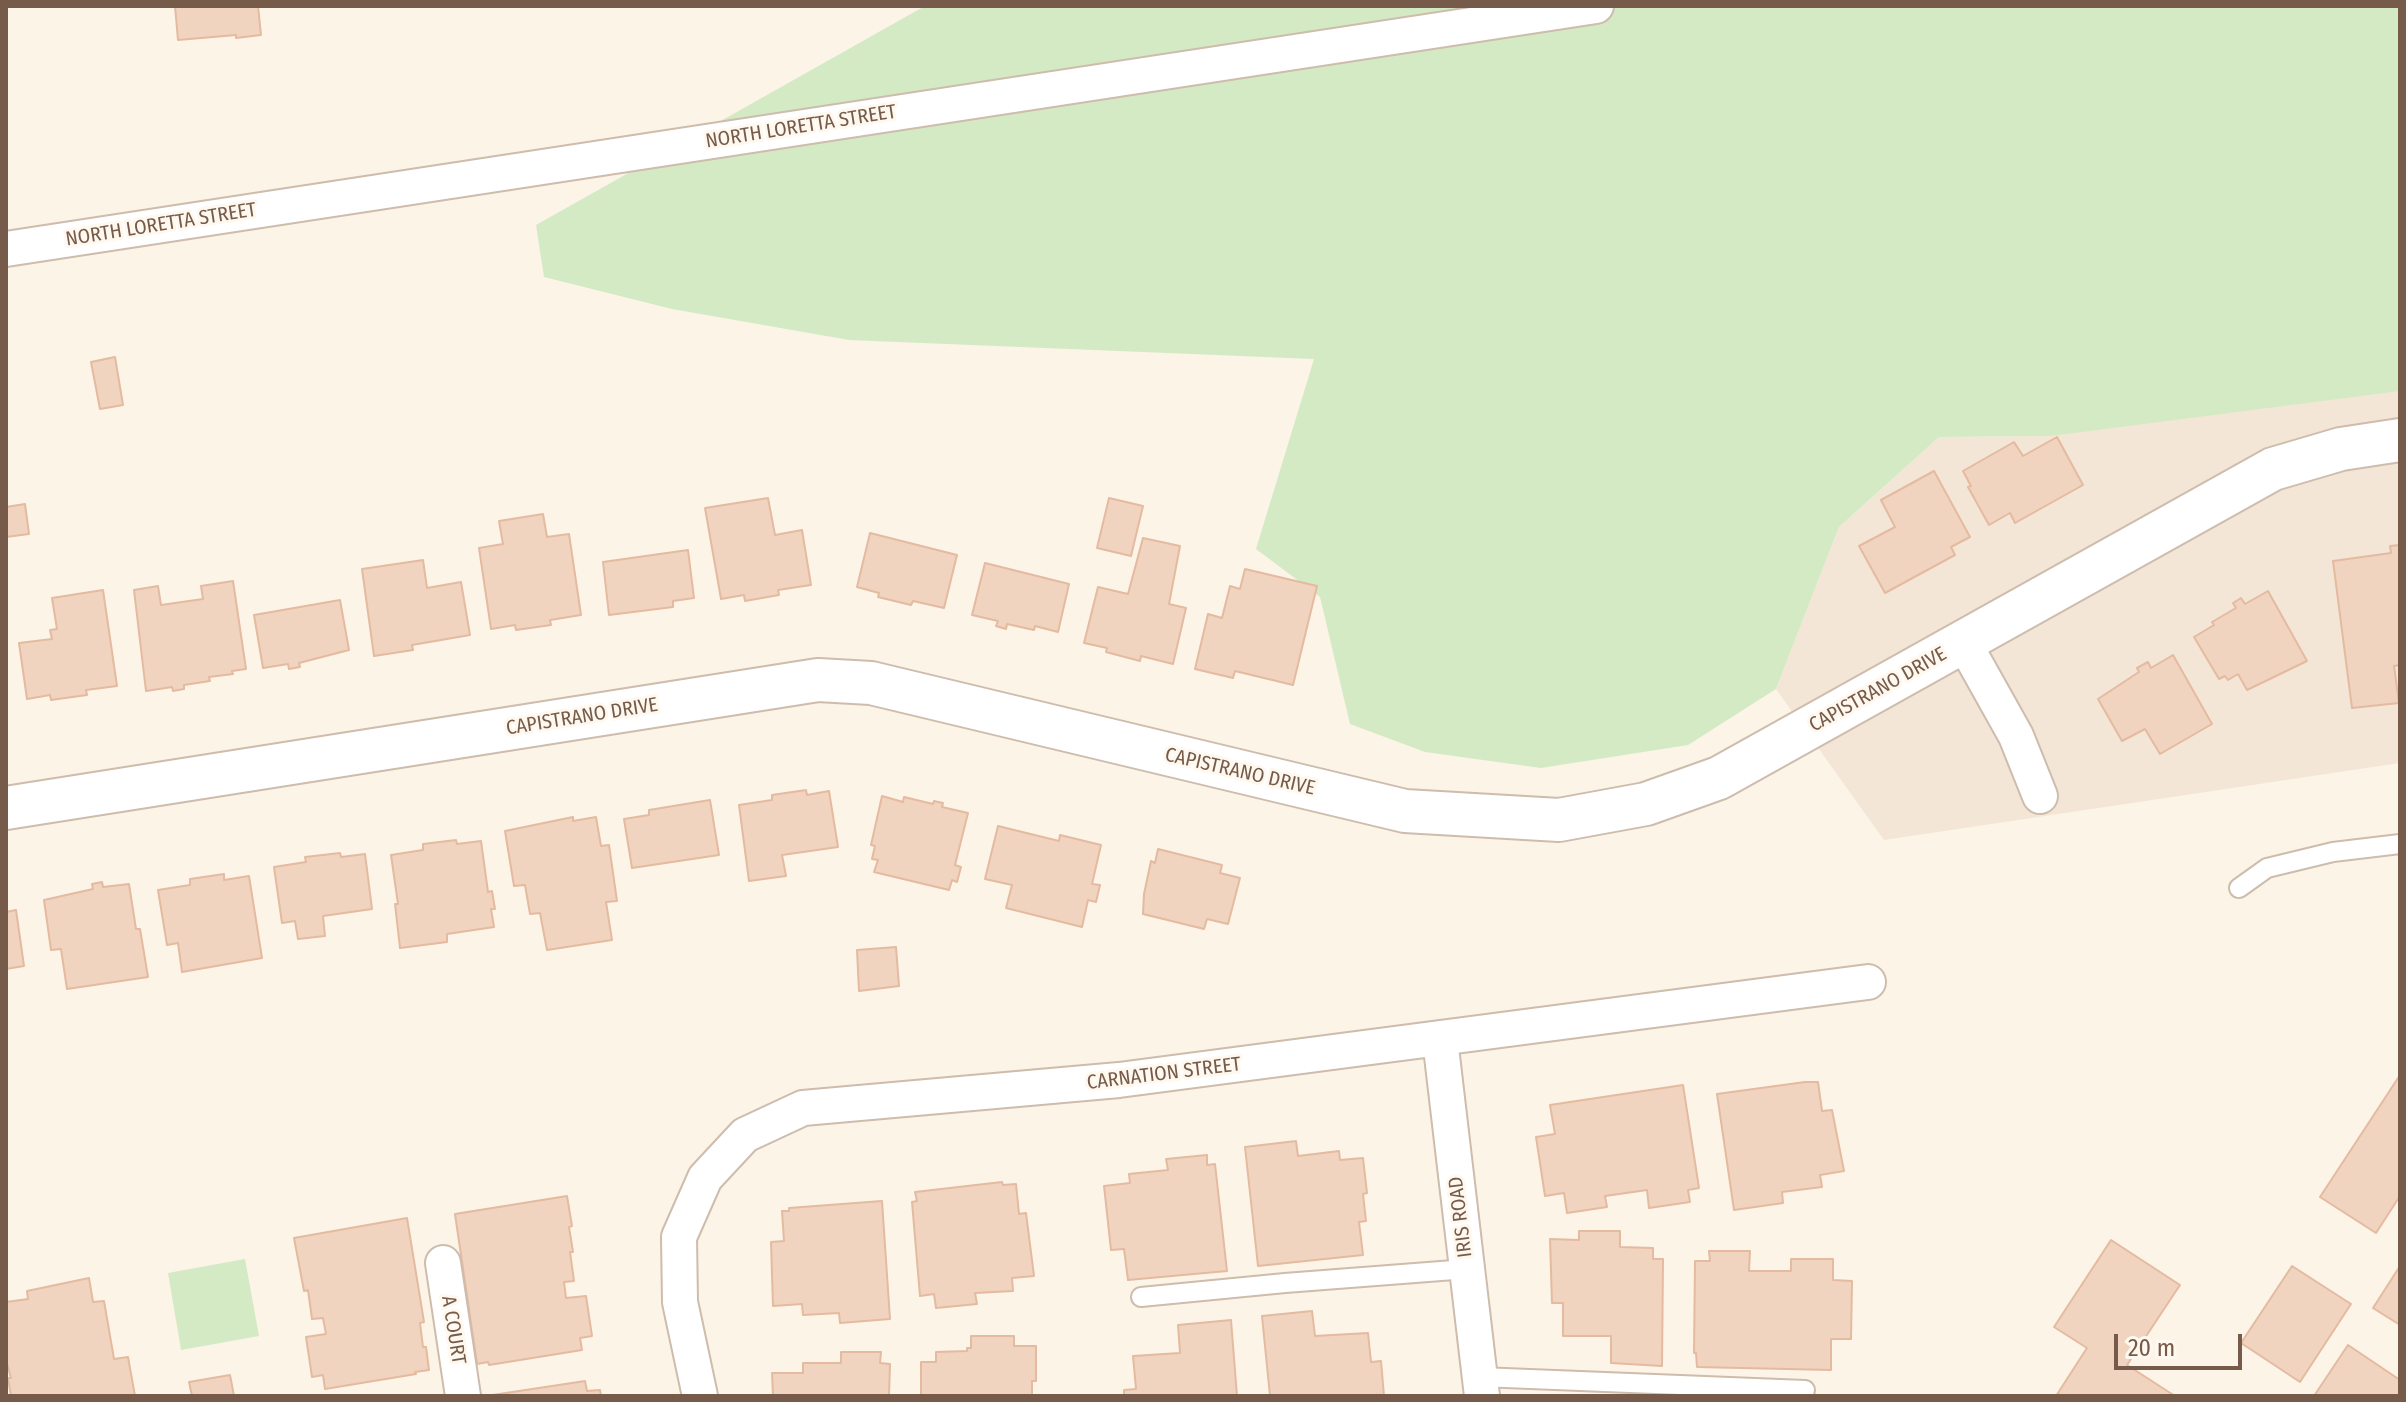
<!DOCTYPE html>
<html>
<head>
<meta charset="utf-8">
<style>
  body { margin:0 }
  #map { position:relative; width:2406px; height:1402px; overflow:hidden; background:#fcf4e7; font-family:"Fira Sans Condensed",sans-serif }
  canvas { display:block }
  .frame { position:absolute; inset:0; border:8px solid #765b4b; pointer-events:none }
  .scale { position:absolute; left:2114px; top:1334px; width:128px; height:36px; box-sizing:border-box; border:4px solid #765b4b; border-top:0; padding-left:10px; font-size:24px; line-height:28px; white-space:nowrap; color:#765b4b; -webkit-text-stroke:6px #fff8ee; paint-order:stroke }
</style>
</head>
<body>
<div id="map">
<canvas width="2406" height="1402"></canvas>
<div class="frame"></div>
<div class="scale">20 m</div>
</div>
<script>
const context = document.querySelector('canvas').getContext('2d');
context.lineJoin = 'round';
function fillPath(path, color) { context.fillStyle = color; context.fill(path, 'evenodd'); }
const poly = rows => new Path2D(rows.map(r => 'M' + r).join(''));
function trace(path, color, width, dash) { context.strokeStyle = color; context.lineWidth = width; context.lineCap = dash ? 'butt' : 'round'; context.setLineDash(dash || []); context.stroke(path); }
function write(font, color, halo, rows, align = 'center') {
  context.font = font + ' "Fira Sans Condensed",sans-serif'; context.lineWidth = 6; context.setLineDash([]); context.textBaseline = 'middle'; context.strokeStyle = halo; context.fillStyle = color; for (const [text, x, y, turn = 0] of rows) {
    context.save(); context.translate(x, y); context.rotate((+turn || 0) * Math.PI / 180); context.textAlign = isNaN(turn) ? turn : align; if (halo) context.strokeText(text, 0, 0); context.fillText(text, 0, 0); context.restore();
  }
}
fillPath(poly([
  [2400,381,2400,763,1884,840,1776,689,1839,527,1939,437,2051,436]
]), '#f4e6d6');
fillPath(poly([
  [925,6,2400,6,2400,391,2051,436,1939,437,1839,527,1776,689,1688,745,1541,768,1425,752,1350,724,1320,597,1256,549,1314,359,849,340,672,309,544,277,536,225],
  [245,1259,259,1336,181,1350,168,1273]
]), '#d4eac5');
const building = poly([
  [175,6,258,6,261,35,236,38,236,35,178,40,175,6],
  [115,357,123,405,100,409,91,362,115,357],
  [2057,437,2083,485,2015,523,2010,513,1989,525,1968,487,1971,486,1963,471,2014,442,2023,456,2057,437],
  [1934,471,1970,537,1951,547,1955,555,1885,593,1859,546,1895,527,1881,500,1934,471],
  [768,498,775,535,802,530,811,585,778,590,779,595,745,601,744,595,721,599,705,508,768,498],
  [1109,498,1143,506,1131,556,1097,548,1109,498],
  [25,504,29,534,6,537,6,507,25,504],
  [543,514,547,537,569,534,581,615,550,620,551,625,516,630,515,625,491,629,479,548,503,544,499,521,543,514],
  [870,533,957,555,944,608,913,601,911,605,878,597,879,593,857,587,870,533],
  [1143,538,1180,546,1169,604,1186,608,1173,664,1141,656,1140,661,1106,652,1107,648,1084,643,1098,587,1128,594,1143,538],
  [2400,545,2400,665,2394,666,2399,703,2352,708,2333,561,2391,553,2390,546,2400,545],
  [688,550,694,598,673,601,673,607,609,615,603,562,688,550],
  [423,560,427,588,461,582,470,635,412,645,413,650,374,656,362,569,423,560],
  [985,563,1069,584,1058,632,1035,626,1034,630,1007,624,1006,629,996,626,998,621,972,615,985,563],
  [1245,569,1317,586,1293,685,1235,671,1233,678,1195,669,1208,614,1222,618,1230,586,1240,589,1245,569],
  [233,581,246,669,232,671,233,674,209,677,210,681,184,685,184,689,173,691,172,687,146,691,134,590,158,586,161,605,203,599,201,586,233,581],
  [103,590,117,686,86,690,87,695,51,700,50,695,27,699,19,643,52,639,50,630,57,629,52,598,103,590],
  [2268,591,2307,661,2247,690,2238,674,2228,680,2225,676,2219,679,2194,637,2214,625,2212,622,2236,608,2233,603,2241,598,2245,604,2268,591],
  [340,600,349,650,299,663,300,667,289,669,288,664,263,668,254,615,340,600],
  [2173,655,2212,724,2160,754,2145,729,2122,741,2098,699,2139,672,2137,668,2148,662,2151,668,2173,655],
  [806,790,807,795,829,791,838,847,782,855,786,876,749,881,739,805,772,800,772,795,806,790],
  [882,796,903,802,904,797,933,804,934,801,943,803,942,807,968,813,955,865,961,867,957,882,952,880,949,890,874,872,878,860,872,859,875,846,871,845,882,796],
  [710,800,719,855,632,868,624,819,649,815,649,810,710,800],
  [573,817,573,821,596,817,601,846,609,845,617,901,606,902,612,940,547,950,540,913,530,914,525,885,514,886,505,831,573,817],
  [998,826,1059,841,1060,835,1101,845,1092,884,1100,885,1096,902,1088,900,1082,927,1006,908,1012,885,985,879,998,826],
  [456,840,457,844,481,841,488,892,492,891,495,909,491,909,494,927,447,934,447,942,400,948,395,904,398,904,391,855,423,850,423,844,456,840],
  [1158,849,1222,865,1220,873,1240,878,1228,924,1207,919,1204,929,1143,914,1144,894,1151,861,1155,863,1158,849],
  [340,853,341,857,365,854,372,909,323,916,325,936,298,939,295,921,282,923,274,867,306,862,305,857,340,853],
  [224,874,224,880,249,876,262,958,182,972,178,943,167,945,158,890,190,885,190,879,224,874],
  [102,882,103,887,129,884,136,929,140,929,148,977,67,989,61,949,51,950,44,900,93,889,92,884,102,882],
  [16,910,24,966,6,969,6,912,16,910],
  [896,947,899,986,859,991,857,950,896,947],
  [2400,1075,2400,1196,2376,1233,2320,1197,2400,1075],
  [1805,1082,1818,1082,1822,1111,1832,1110,1844,1171,1820,1175,1822,1187,1782,1192,1783,1203,1734,1210,1717,1094,1805,1082],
  [1683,1085,1699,1188,1688,1190,1690,1202,1649,1208,1647,1190,1605,1196,1607,1207,1567,1213,1564,1193,1545,1196,1536,1137,1555,1134,1550,1105,1683,1085],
  [1296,1141,1298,1156,1339,1151,1340,1160,1363,1158,1367,1193,1363,1194,1366,1221,1359,1222,1363,1255,1258,1266,1245,1147,1296,1141],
  [1207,1155,1207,1165,1215,1164,1227,1271,1128,1280,1124,1249,1111,1250,1104,1186,1130,1183,1129,1174,1168,1170,1166,1159,1207,1155],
  [1002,1182,1003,1185,1016,1184,1019,1214,1026,1213,1034,1276,1012,1278,1013,1291,975,1293,977,1304,936,1308,934,1294,920,1296,912,1202,917,1201,915,1192,1002,1182],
  [567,1196,572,1226,569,1227,573,1252,570,1252,574,1281,564,1282,566,1298,586,1296,592,1336,580,1338,582,1350,489,1365,488,1362,477,1364,455,1214,567,1196],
  [882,1201,890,1319,840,1323,839,1313,803,1315,802,1304,773,1306,771,1242,784,1241,782,1211,789,1211,789,1208,882,1201],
  [407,1218,424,1322,420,1323,423,1347,426,1347,429,1370,415,1372,416,1374,325,1389,323,1375,312,1377,306,1337,326,1334,323,1318,312,1319,308,1290,304,1291,294,1238,407,1218],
  [1579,1231,1620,1231,1620,1247,1653,1248,1653,1259,1663,1259,1662,1366,1611,1363,1611,1336,1563,1336,1563,1303,1552,1303,1550,1239,1579,1240,1579,1231],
  [2111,1240,2180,1285,2127,1365,2175,1396,2056,1396,2087,1348,2054,1327,2111,1240],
  [1709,1251,1750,1251,1749,1271,1791,1271,1791,1259,1833,1259,1833,1280,1852,1281,1851,1339,1831,1339,1831,1370,1697,1367,1696,1353,1694,1353,1695,1261,1710,1261,1709,1251],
  [2292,1266,2351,1304,2300,1382,2241,1343,2292,1266],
  [2400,1266,2400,1325,2373,1308,2400,1266],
  [89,1278,93,1302,104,1301,114,1359,128,1357,135,1396,11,1396,8,1378,11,1378,6,1360,6,1302,28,1299,27,1291,89,1278],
  [1312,1311,1315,1336,1368,1333,1371,1362,1381,1361,1384,1396,1270,1396,1262,1316,1312,1311],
  [1231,1320,1237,1396,1124,1396,1124,1390,1136,1389,1133,1356,1180,1353,1178,1325,1231,1320],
  [971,1336,1014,1336,1014,1346,1036,1346,1036,1381,1032,1381,1032,1396,921,1396,921,1362,936,1362,936,1352,967,1351,967,1348,971,1348,971,1336],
  [2348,1345,2400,1380,2400,1396,2314,1396,2348,1345],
  [841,1352,881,1352,880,1363,890,1364,889,1396,773,1396,772,1373,803,1373,803,1363,841,1363,841,1352],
  [230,1375,234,1396,192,1396,189,1382,230,1375],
  [585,1381,587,1391,600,1390,601,1396,486,1396,585,1381]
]);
fillPath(building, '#f1d4bf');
trace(building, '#e4baa0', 2);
const service = poly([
  [2239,888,2267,868,2333,852,2400,844],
  [1141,1297,1285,1283,1467,1269],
  [1480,1377,1805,1390]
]);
const minor = poly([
  [6,249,1596,6],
  [1964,643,2016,736,2040,796],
  [1440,1039,1482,1396],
  [443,1263,463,1396],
  [700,1396,680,1302,679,1237,705,1178,745,1135,803,1108,1119,1080,1868,982]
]);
const tertiary = poly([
  [6,808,818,680,871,683,1405,811,1559,820,1646,804,1719,778,2273,469,2341,449,2400,440]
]);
trace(service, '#cebcad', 22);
trace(minor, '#cebcad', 38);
trace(tertiary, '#cebcad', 46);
trace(service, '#fff', 18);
trace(minor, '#fff', 34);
trace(tertiary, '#fff', 42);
write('20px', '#765b4b', '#fff8ee', [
  ["NORTH LORETTA STREET",801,127,-9],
  ["NORTH LORETTA STREET",161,225,-9],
  ["CAPISTRANO DRIVE",1878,690,-29],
  ["CAPISTRANO DRIVE",582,717,-9],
  ["CAPISTRANO DRIVE",1240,772,13],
  ["CARNATION STREET",1164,1074,-7],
  ["IRIS ROAD",1461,1217,-97],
  ["A COURT",453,1330,81]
]);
</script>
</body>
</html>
